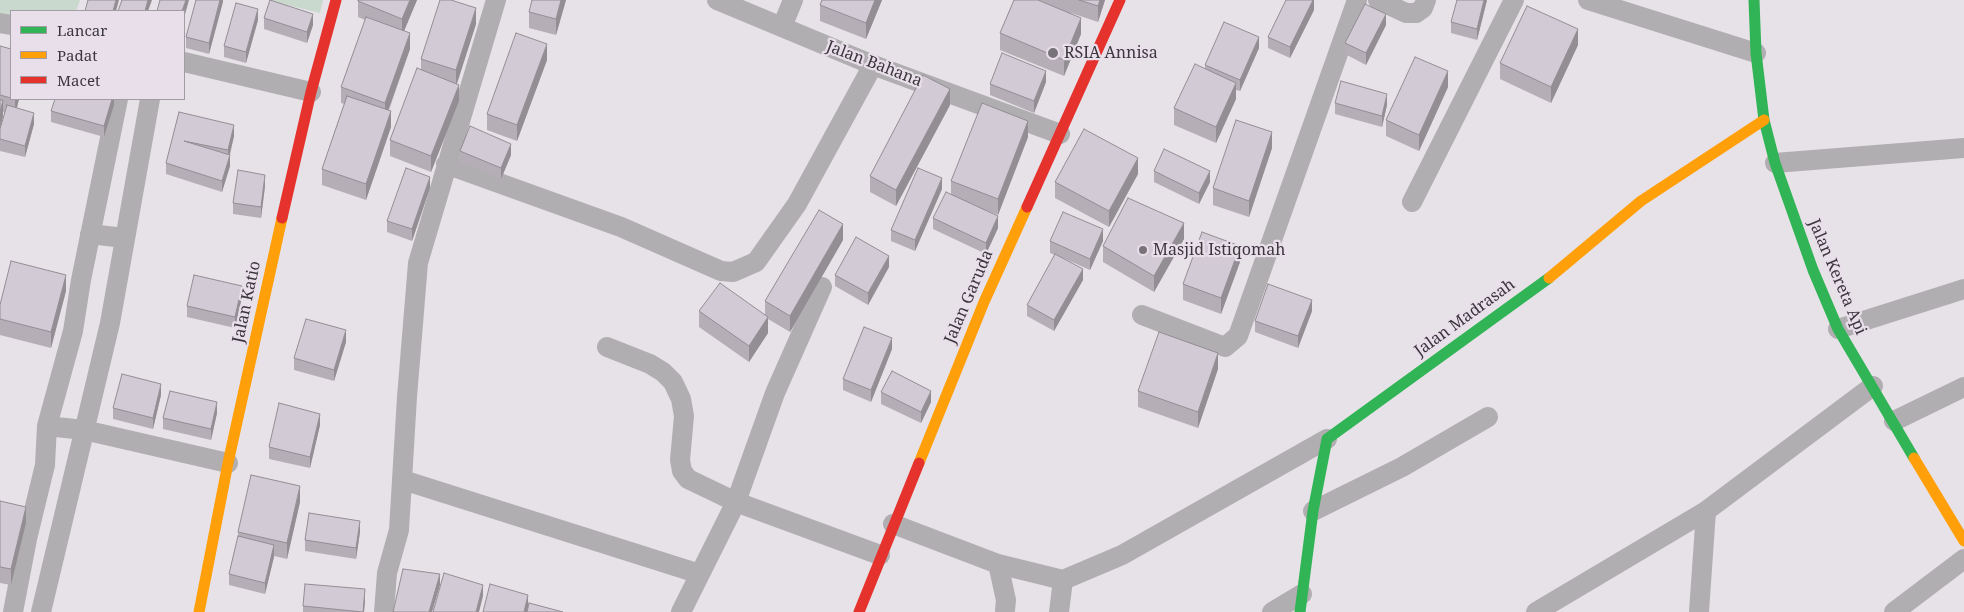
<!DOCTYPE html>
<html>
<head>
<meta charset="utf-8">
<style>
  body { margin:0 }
  #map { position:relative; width:1964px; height:612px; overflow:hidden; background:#e7e2e8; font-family:"Noto Serif",serif }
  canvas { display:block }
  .legend { position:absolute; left:10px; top:10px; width:175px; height:90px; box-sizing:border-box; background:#e9dfeb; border:1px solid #a39ca5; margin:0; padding:6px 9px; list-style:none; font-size:15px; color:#3a373b }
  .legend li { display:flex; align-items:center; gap:10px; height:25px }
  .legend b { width:25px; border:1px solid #a39ca5 }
</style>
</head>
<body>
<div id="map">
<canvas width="1964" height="612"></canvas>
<ul class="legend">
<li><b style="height:6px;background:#30b455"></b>Lancar</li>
<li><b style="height:6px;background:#ff9f0a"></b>Padat</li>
<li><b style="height:6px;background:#e5322d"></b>Macet</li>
</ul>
</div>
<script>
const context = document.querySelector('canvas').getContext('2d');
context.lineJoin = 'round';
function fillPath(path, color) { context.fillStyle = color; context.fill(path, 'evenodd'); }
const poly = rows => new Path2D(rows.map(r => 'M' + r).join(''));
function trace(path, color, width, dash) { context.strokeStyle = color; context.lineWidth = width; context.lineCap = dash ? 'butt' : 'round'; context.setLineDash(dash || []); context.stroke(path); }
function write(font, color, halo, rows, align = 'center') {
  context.font = font + ' "Noto Serif",serif'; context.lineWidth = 4.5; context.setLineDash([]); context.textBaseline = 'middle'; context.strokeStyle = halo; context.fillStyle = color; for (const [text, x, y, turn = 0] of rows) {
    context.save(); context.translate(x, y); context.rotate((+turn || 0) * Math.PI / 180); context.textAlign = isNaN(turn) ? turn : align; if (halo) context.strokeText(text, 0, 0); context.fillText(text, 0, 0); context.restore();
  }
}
fillPath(poly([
  [0,0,80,0,76,11,11,11,11,25,0,22],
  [267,0,323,0,320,13]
]), '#cad9ce');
trace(poly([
  [717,0,873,65,1060,134],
  [1378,0,1406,13,1416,13,1423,8,1426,0],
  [1588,0,1756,53],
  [0,23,11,25],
  [782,27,793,0],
  [184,62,311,92],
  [1775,163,1964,148],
  [446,164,621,227,721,271,733,272,756,262,797,204,873,65],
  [1412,202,1514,0],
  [90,234,124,238],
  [1142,315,1225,347,1238,336,1357,0],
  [1838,329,1964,289],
  [607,347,650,364,663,372,673,382,681,399,684,416,680,460,682,471,688,479,736,502,880,555],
  [1894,421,1964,387],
  [47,426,84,430,228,463],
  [403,480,700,574],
  [1313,511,1402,467,1488,417],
  [893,524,998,564,1063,580,1122,555,1327,439],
  [998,564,1006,600,1005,610],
  [13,612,27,539,45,465,47,426,73,331,81,280,118,99],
  [41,612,110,323,150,99],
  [384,612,387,573,399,530,407,397,418,263,496,0],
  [681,612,736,502,775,393,822,287],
  [1059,612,1063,580],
  [1272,612,1302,594],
  [1536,612,1706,511,1873,386],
  [1699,612,1706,511],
  [1894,612,1964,559]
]), '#b1aeb1', 20);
trace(poly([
  [1754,0,1756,53,1764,120,1775,163,1813,270,1838,329,1914,458],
  [1300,612,1313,511,1327,439,1549,278]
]), '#30b455', 11);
trace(poly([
  [1549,278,1641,201,1764,120],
  [1914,458,1964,541],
  [919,463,984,302,1027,207],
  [199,612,228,463,282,218]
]), '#ff9f0a', 11);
trace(poly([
  [1027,207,1120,0],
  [282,218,311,92,336,0],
  [859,612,919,463]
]), '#e5322d', 11);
fillPath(poly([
  [223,0,209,54,186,48,186,37],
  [358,0,417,0,404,31,410,49,389,110,391,127,366,200,322,185,322,169,344,104,341,103,341,87,365,20,358,17],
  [566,0,556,35,529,28,529,12],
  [822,0,882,0,866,39,820,21,820,5],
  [1014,0,1105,0,1098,22,1071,13,1081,34,1064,76,1000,50,1000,33],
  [1314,0,1314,10,1290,58,1268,48,1268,37],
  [1487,0,1477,40,1451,33,1451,22],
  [264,18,313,25,307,43,264,29],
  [258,20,246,63,224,57,224,46],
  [476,24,457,84,459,101,431,172,390,156,390,140,421,70,421,59],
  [1386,25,1366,65,1345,54,1345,43],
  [1578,45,1551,103,1500,79,1500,63],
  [0,46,11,49,11,99,19,99,17,108,34,124,25,157,0,151,0,129,5,113,3,112,0,128],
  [1259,48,1240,91,1236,90,1236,99,1216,143,1174,125,1174,108,1205,69,1205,65],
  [547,60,517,141,487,130,487,114],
  [1046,82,1034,113,990,95,990,84],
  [1448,87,1419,151,1386,136,1386,120],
  [114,99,114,105,104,137,51,122,51,111],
  [1335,103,1387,105,1382,127,1335,114],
  [950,105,896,206,870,192,870,176],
  [179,112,234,136,230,155,230,166,222,192,166,174,166,163],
  [1028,137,998,215,985,210,998,228,986,254,933,229,933,218,951,194,951,181],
  [1272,148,1249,217,1213,205,1213,188],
  [460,151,511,155,501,179,460,162],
  [1154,171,1210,182,1199,204,1154,182],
  [1138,174,1109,227,1055,198,1055,182],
  [265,186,261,218,233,214,233,203],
  [430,188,412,241,387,232,387,221],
  [942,189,915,251,891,241,891,230],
  [1184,239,1154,292,1103,262,1103,246],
  [843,240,790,332,768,319,768,333,749,362,699,327,699,311,765,315,765,301],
  [1050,241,1103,241,1090,270,1063,258,1083,280,1054,331,1027,316,1027,305,1055,255,1050,253],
  [1240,262,1221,314,1183,300,1183,284],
  [889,267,868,305,835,286,835,275],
  [66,291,51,348,0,335,0,305],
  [242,297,235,328,187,317,187,306],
  [1312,311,1298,348,1255,332,1255,321],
  [346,342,334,381,294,370,294,358],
  [892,349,871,402,843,390,843,379],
  [1218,369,1198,428,1138,407,1138,391],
  [881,392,931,402,921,423,881,404],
  [161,395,153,429,113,419,113,408],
  [217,413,211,440,163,429,163,418],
  [320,425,310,468,269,459,269,447],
  [0,501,26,523,11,585,0,583],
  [300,502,287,559,274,556,265,594,229,585,229,574,238,536,238,532],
  [360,532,356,559,305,551,305,540],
  [365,600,364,612,303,612,303,606]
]), '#b5aeb6');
fillPath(poly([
  [116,0,119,0,116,11,113,11],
  [148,0,152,0,148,11,145,11],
  [186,0,189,0,184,18,184,11,182,11],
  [220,0,223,0,223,2,209,54,209,43],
  [410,0,417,0,402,36,402,19],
  [561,0,566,0,556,35,556,19],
  [875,0,882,0,866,39,866,23],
  [1100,0,1105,0,1098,22,1098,6],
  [1313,0,1314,0,1314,10,1290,58,1290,47],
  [1484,0,1487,0,1477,40,1477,29],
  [476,8,476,24,456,86,456,70],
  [258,9,258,20,246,63,246,52],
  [313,14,313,25,307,43,307,32],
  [1386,14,1386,25,1366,65,1366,53],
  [1081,18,1081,34,1064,76,1064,60],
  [1578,29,1578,45,1551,103,1551,87],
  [410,33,410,49,385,119,385,103],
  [1259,37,1259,48,1240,91,1240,80],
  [547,44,547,60,517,141,517,125],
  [1046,71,1046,82,1034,113,1034,101],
  [1448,71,1448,87,1419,151,1419,135],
  [1236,83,1236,99,1216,143,1216,127],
  [459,85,459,101,431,172,431,156],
  [950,89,950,105,896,206,896,190],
  [1387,94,1387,105,1382,127,1382,116],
  [15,99,19,99,15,115],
  [112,99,114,99,114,105,104,137,104,126],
  [3,100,3,117,0,128,0,112],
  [391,111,391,127,366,200,366,184],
  [34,113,34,124,25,157,25,146],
  [1028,121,1028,137,998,215,998,199],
  [234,125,234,136,228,161,228,150],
  [1272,132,1272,148,1249,217,1249,201],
  [511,144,511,155,501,179,501,168],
  [230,155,230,166,222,192,222,181],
  [1138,158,1138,174,1109,227,1109,211],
  [1210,171,1210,182,1199,204,1199,193],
  [265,175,265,186,261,218,261,207],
  [430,177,430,188,412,241,412,229],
  [942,178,942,189,915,251,915,240],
  [998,216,998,228,986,254,986,243],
  [1184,223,1184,239,1154,292,1154,276],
  [843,224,843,240,790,332,790,316],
  [1103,229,1103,241,1090,270,1090,259],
  [1240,246,1240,262,1221,314,1221,298],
  [889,256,889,267,868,305,868,293],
  [1083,269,1083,280,1054,331,1054,320],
  [66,275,66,291,51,348,51,332],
  [242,286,242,297,235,328,235,317],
  [1312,300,1312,311,1298,348,1298,336],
  [768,317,768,333,749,362,749,346],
  [346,330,346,342,334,381,334,370],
  [892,338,892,349,871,402,871,390],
  [1218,353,1218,369,1198,428,1198,412],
  [161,384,161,395,153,429,153,418],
  [931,391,931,402,921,423,921,412],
  [217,402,217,413,211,440,211,429],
  [320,414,320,425,310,468,310,457],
  [300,486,300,502,287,559,287,543],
  [26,507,26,523,11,585,11,569],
  [360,521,360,532,356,559,356,548],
  [274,545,274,557,265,594,265,583],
  [440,574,440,585,432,612,429,612],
  [483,585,483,596,479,612,476,612],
  [365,589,365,600,364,612,363,612],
  [528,595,528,607,527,612,524,612]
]), '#938d94');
const building = poly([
  [88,0,116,0,113,11,85,11,88,0],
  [122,0,148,0,145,11,118,11,122,0],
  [160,0,186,0,182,11,157,11,160,0],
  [196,0,220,0,209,43,186,37,196,0],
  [270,0,313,14,307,32,264,18,270,0],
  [358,0,410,0,402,19,358,1,358,0],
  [440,0,451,0,476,8,456,70,421,59,440,0],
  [532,0,561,0,556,19,529,12,532,0],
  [822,0,875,0,866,23,820,5,822,0],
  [1014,0,1038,0,1081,18,1064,60,1000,33,1014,0],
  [1079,0,1100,0,1098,6,1079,0],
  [1286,0,1313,0,1290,47,1268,37,1286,0],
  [1457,0,1484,0,1477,29,1451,22,1457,0],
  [236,3,258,9,246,52,224,46,236,3],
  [1365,4,1386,14,1366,53,1345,43,1365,4],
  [1527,6,1578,29,1551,87,1500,63,1527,6],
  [366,17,410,33,385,103,341,87,366,17],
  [1224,22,1259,37,1240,80,1205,65,1224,22],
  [516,33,547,44,517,125,487,114,516,33],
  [0,46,11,49,11,98,0,95,0,46],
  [1002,53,1046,71,1034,101,990,84,1002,53],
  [1415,57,1448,71,1419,135,1386,120,1415,57],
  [1195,64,1236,83,1216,127,1174,108,1195,64],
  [417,68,459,85,431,156,390,140,417,68],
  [923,75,950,89,896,190,870,176,923,75],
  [1341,81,1387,94,1382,116,1335,103,1341,81],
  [347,96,391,111,366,184,322,169,347,96],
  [55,99,112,99,104,126,51,111,55,99],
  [0,100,3,100,0,112,0,100],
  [982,103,1028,121,998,199,951,181,982,103],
  [7,105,34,113,25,146,0,139,0,129,7,105],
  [179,112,234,125,228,150,184,141,230,155,222,181,166,163,179,112],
  [1236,120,1272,132,1249,201,1213,188,1236,120],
  [470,126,511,144,501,168,460,151,470,126],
  [1084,129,1138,158,1109,211,1055,182,1084,129],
  [1164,149,1210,171,1199,193,1154,171,1164,149],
  [406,168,430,177,412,229,387,221,406,168],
  [918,168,942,178,915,240,891,230,918,168],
  [238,170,265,175,261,207,233,203,238,170],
  [946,192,998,216,986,243,933,218,946,192],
  [1128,198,1184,223,1154,276,1103,246,1128,198],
  [819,210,843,224,790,316,765,301,819,210],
  [1063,212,1103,229,1090,259,1050,241,1063,212],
  [1202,232,1240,246,1221,298,1183,284,1202,232],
  [856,237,889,256,868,293,835,275,856,237],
  [1055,254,1083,269,1054,320,1027,305,1055,254],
  [11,261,66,275,51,332,0,319,0,305,11,261],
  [194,275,242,286,235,317,187,306,194,275],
  [720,283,768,317,749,346,699,311,720,283],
  [1268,284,1312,300,1298,336,1255,321,1268,284],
  [306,319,346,330,334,370,294,358,306,319],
  [864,327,892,338,871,390,843,379,864,327],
  [1159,332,1218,353,1198,412,1138,391,1159,332],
  [892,371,931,391,921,412,881,392,892,371],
  [122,374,161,384,153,418,113,408,122,374],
  [170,391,217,402,211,429,163,418,170,391],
  [279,403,320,414,310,457,269,447,279,403],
  [251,475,300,486,287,543,238,532,251,475],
  [0,501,26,507,11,569,0,567,0,501],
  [309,513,360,521,356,548,305,540,309,513],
  [238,536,274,545,265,583,229,574,238,536],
  [403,569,440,574,429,612,393,612,403,569],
  [444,573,483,585,476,612,433,612,444,573],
  [305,584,365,589,363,612,303,606,305,584],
  [490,584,528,595,524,612,483,612,490,584],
  [529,603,563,612,527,612,529,603]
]);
fillPath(building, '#d2cad4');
trace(building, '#938d94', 1);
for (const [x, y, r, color] of [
  [1053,53,6,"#777378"],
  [1143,250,5,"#777378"]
]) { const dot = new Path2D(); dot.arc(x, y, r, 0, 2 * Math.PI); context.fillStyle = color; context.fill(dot); trace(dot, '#e9dfeb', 2); }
write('16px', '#3a373b', '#e9dfeb', [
  ["RSIA Annisa",1064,53],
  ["Masjid Istiqomah",1153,250]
], 'left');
write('16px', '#3a373b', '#e9dfeb', [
  ["Jalan Bahana",874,64,21],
  ["Jalan Kereta Api",1837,277,67],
  ["Jalan Garuda",969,297,-67],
  ["Jalan Katio",247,302,-78],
  ["Jalan Madrasah",1465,318,-36]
]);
</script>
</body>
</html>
